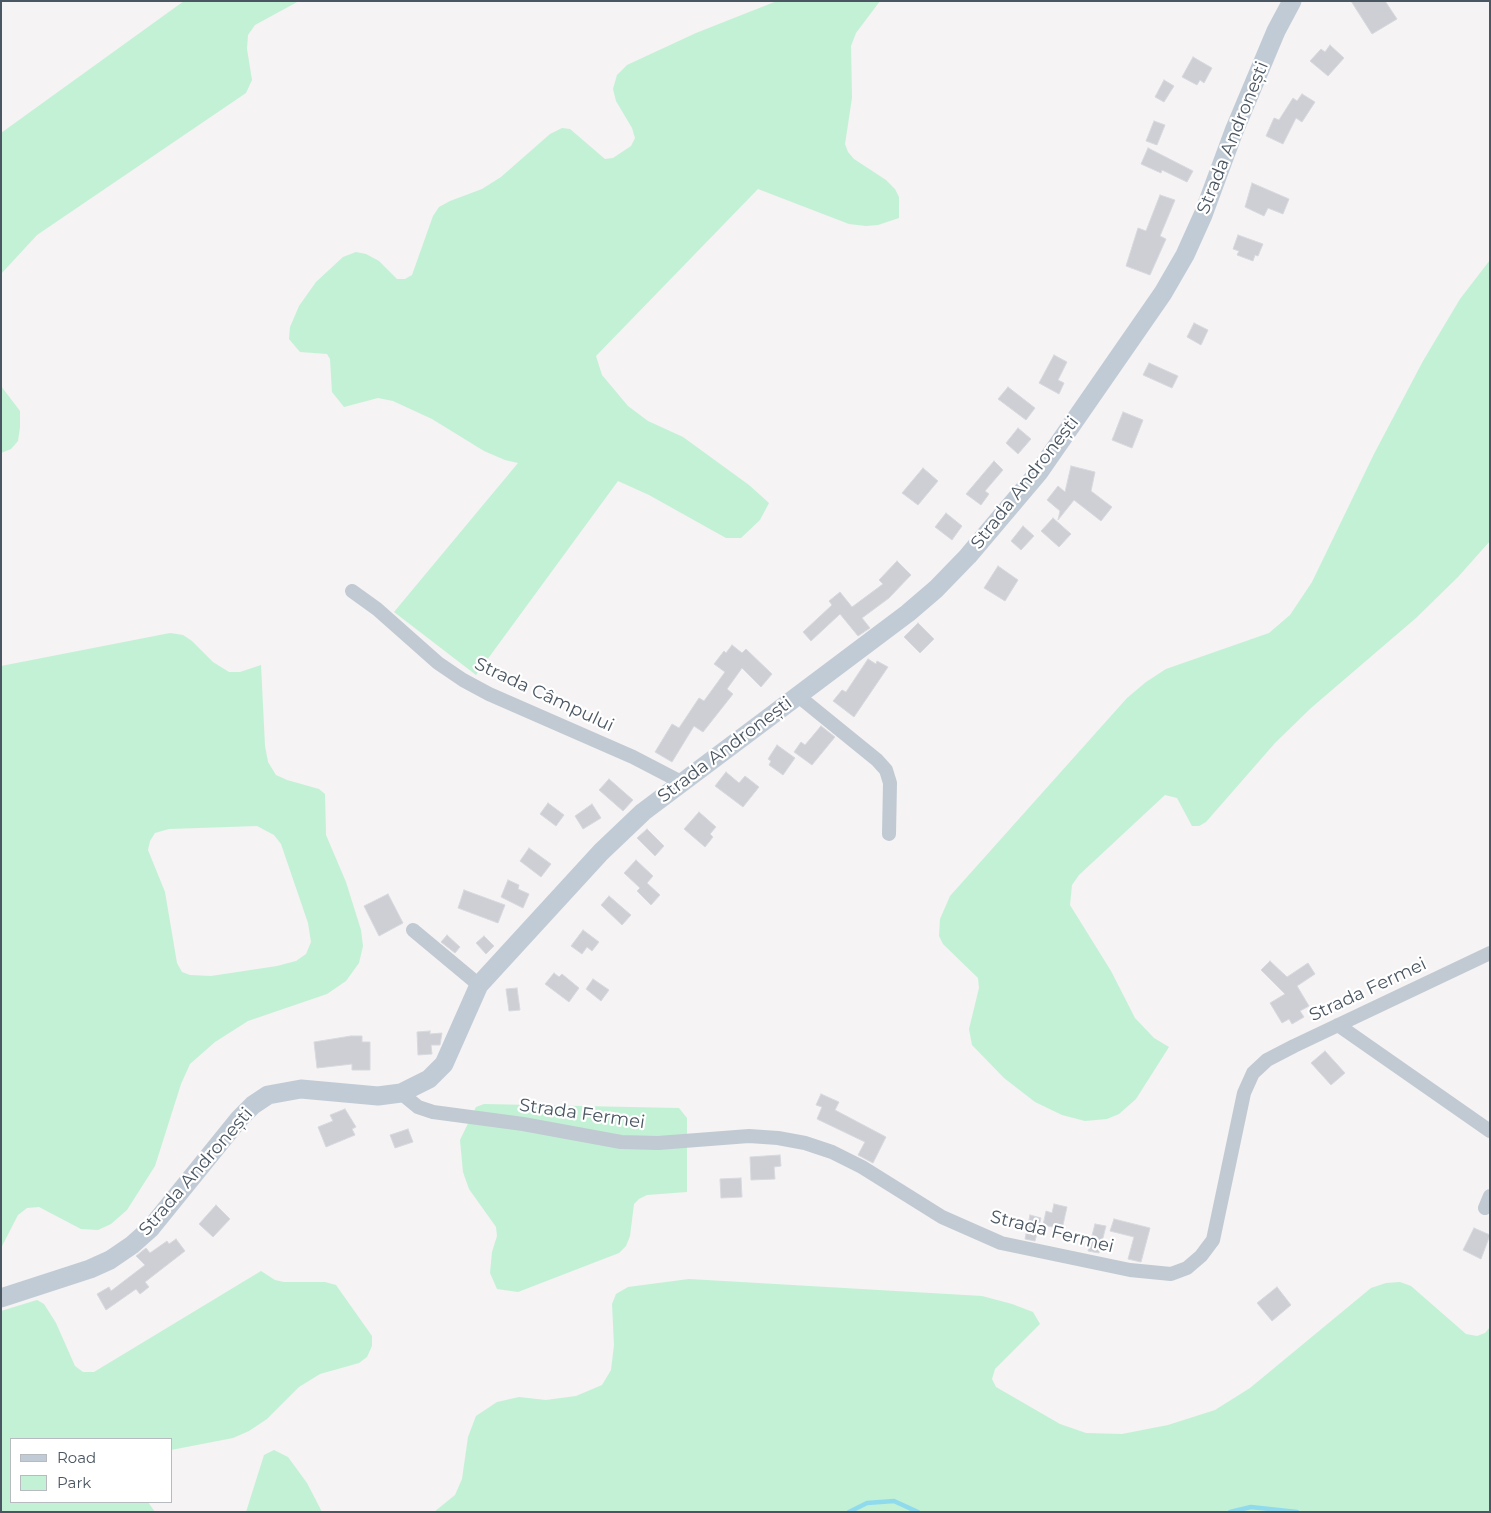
<!DOCTYPE html>
<html>
<head>
<meta charset="utf-8">
<style>
  body { margin:0 }
  #map { position:relative; width:1491px; height:1513px; overflow:hidden; background:#f5f3f3; font-family:Montserrat,sans-serif }
  canvas { display:block }
  .frame { position:absolute; inset:0; border:2px solid #4a5661; pointer-events:none }
  .legend { position:absolute; left:10px; top:1438px; width:162px; height:65px; box-sizing:border-box; background:#fff; border:1px solid #b7bbc0; margin:0; padding:6px 9px; list-style:none; font-size:15px; color:#4a5661 }
  .legend li { display:flex; align-items:center; gap:10px; height:25px }
  .legend b { width:25px; border:1px solid #b7bbc0 }
</style>
</head>
<body>
<div id="map">
<canvas width="1491" height="1513"></canvas>
<div class="frame"></div>
<ul class="legend">
<li><b style="height:6px;background:#c1cbd6"></b>Road</li>
<li><b style="height:14px;background:#c3f1d5"></b>Park</li>
</ul>
</div>
<script>
const context = document.querySelector('canvas').getContext('2d');
context.lineJoin = 'round';
function fillPath(path, color) { context.fillStyle = color; context.fill(path, 'evenodd'); }
const poly = rows => new Path2D(rows.map(r => 'M' + r).join(''));
function trace(path, color, width, dash) { context.strokeStyle = color; context.lineWidth = width; context.lineCap = dash ? 'butt' : 'round'; context.setLineDash(dash || []); context.stroke(path); }
function write(font, color, halo, rows, align = 'center') {
  context.font = font + ' Montserrat,sans-serif'; context.lineWidth = 4.5; context.setLineDash([]); context.textBaseline = 'middle'; context.strokeStyle = halo; context.fillStyle = color; for (const [text, x, y, turn = 0] of rows) {
    context.save(); context.translate(x, y); context.rotate((+turn || 0) * Math.PI / 180); context.textAlign = isNaN(turn) ? turn : align; if (halo) context.strokeText(text, 0, 0); context.fillText(text, 0, 0); context.restore();
  }
}
fillPath(poly([
  [184,1,299,1,255,25,248,35,247,49,252,80,246,93,37,235,1,274,1,133],
  [777,1,880,1,856,33,851,46,852,98,845,144,848,152,854,159,886,180,895,189,899,197,899,218,878,225,866,226,849,224,758,189,596,356,602,375,628,406,648,421,683,437,749,485,769,503,760,520,741,538,726,538,649,495,618,481,476,675,394,612,518,463,505,460,484,451,432,419,393,401,378,398,344,407,332,392,330,359,327,354,300,352,289,339,290,327,299,306,316,282,343,257,356,252,366,254,379,261,397,279,405,279,412,275,433,216,439,207,450,201,482,189,501,177,550,134,562,128,570,129,605,159,613,158,631,146,635,138,632,128,616,101,613,89,617,75,627,65,696,33],
  [1490,260,1490,541,1458,577,1416,618,1311,708,1275,743,1206,822,1199,826,1192,826,1177,798,1165,795,1079,875,1072,885,1070,905,1111,971,1135,1018,1154,1038,1169,1047,1136,1099,1119,1114,1107,1119,1085,1121,1062,1115,1035,1102,1004,1078,972,1045,969,1029,979,988,978,978,943,944,939,936,940,919,950,896,1127,698,1146,682,1166,669,1269,633,1290,615,1312,582,1374,454,1423,361,1460,299],
  [1,386,20,411,20,427,18,441,11,449,1,453],
  [170,633,183,635,192,641,213,662,229,672,240,672,261,665,265,746,268,762,276,775,287,780,319,789,325,794,326,835,346,882,361,930,363,946,359,963,346,981,327,994,248,1021,215,1042,190,1064,181,1084,155,1166,127,1210,111,1224,98,1230,81,1229,39,1207,27,1208,18,1215,1,1248,1,666],
  [257,826,274,835,281,844,308,923,311,942,306,954,296,961,277,966,211,976,190,975,182,972,177,963,165,892,148,850,150,841,155,833,169,829],
  [484,1104,679,1108,687,1118,687,1192,647,1195,639,1199,634,1204,630,1236,626,1246,619,1253,518,1292,497,1289,490,1273,492,1252,497,1236,496,1227,469,1189,463,1172,460,1140,476,1107],
  [261,1271,275,1280,284,1282,325,1282,336,1285,372,1336,372,1346,367,1357,359,1363,320,1374,299,1387,267,1419,249,1431,233,1438,171,1450,171,1439,11,1439,11,1502,148,1502,155,1512,1,1512,1,1311,37,1300,44,1304,56,1323,75,1366,83,1372,94,1372],
  [689,1279,982,1296,1012,1304,1033,1312,1040,1324,995,1369,992,1379,996,1387,1060,1424,1086,1433,1122,1434,1168,1425,1215,1410,1250,1388,1371,1288,1386,1283,1400,1282,1411,1286,1466,1334,1477,1336,1485,1333,1490,1327,1490,1512,434,1512,455,1495,462,1479,468,1437,476,1416,497,1402,519,1397,546,1400,576,1396,602,1385,611,1370,614,1345,612,1304,616,1294,628,1287],
  [274,1450,288,1457,307,1483,322,1512,246,1512,264,1455]
]), '#c3f1d5');
trace(poly([
  [849,1512,867,1503,894,1501,918,1512],
  [1230,1512,1251,1507,1297,1512]
]), '#90daee', 4.5);
const building = poly([
  [1351,1,1385,1,1397,19,1372,34,1351,1],
  [1330,45,1344,58,1328,76,1310,61,1321,49,1325,52,1330,45],
  [1193,57,1212,68,1204,83,1200,80,1197,85,1182,77,1193,57],
  [1164,80,1174,86,1164,102,1155,97,1164,80],
  [1302,94,1315,102,1302,122,1296,118,1283,144,1266,136,1274,118,1279,120,1293,98,1297,101,1302,94],
  [1154,121,1165,125,1157,145,1146,141,1154,121],
  [1148,148,1193,171,1187,182,1162,170,1161,173,1141,164,1148,148],
  [1252,183,1289,199,1283,214,1268,208,1264,216,1245,207,1252,183],
  [1160,195,1175,200,1160,236,1166,239,1150,275,1126,266,1138,228,1146,231,1160,195],
  [1238,235,1263,244,1258,256,1255,255,1253,261,1237,255,1239,251,1233,249,1238,235],
  [1194,323,1208,330,1201,345,1187,337,1194,323],
  [1054,355,1067,362,1058,380,1064,383,1059,394,1039,383,1054,355],
  [1149,363,1178,376,1172,388,1143,375,1149,363],
  [1008,387,1035,408,1026,420,998,399,1008,387],
  [1123,412,1143,420,1132,448,1112,440,1123,412],
  [1018,428,1031,439,1018,454,1006,443,1018,428],
  [994,461,1003,470,985,491,989,494,981,505,966,494,994,461],
  [1071,466,1095,472,1091,491,1112,507,1101,521,1074,500,1058,520,1060,511,1047,500,1058,486,1065,492,1071,466],
  [923,468,938,481,918,505,902,493,923,468],
  [946,513,962,526,952,540,935,527,946,513],
  [1053,518,1071,534,1059,547,1041,531,1053,518],
  [1023,526,1034,536,1021,550,1011,541,1023,526],
  [897,561,911,575,889,598,862,618,870,628,858,636,840,614,811,641,803,632,832,605,829,601,840,592,852,607,883,584,879,580,897,561],
  [998,566,1018,580,1005,601,984,588,998,566],
  [918,623,934,639,920,653,904,637,918,623],
  [732,645,742,653,746,649,772,674,761,687,742,668,727,689,733,694,703,732,694,726,672,762,655,752,672,724,679,728,699,698,704,701,725,672,714,664,724,651,726,653,732,645],
  [868,659,876,664,877,661,888,667,854,717,833,701,842,690,846,692,868,659],
  [821,726,835,737,812,765,794,752,801,742,805,745,821,726],
  [777,745,795,758,783,775,769,765,771,761,768,759,777,745],
  [726,772,739,783,745,776,759,787,743,807,715,786,726,772],
  [609,779,633,800,623,811,599,790,609,779],
  [548,803,564,815,556,826,540,814,548,803],
  [592,804,601,818,583,829,575,816,592,804],
  [699,812,716,827,710,834,713,837,705,847,684,829,699,812],
  [647,829,664,846,655,856,637,838,647,829],
  [529,848,551,864,541,877,520,861,529,848],
  [636,860,653,876,647,883,660,895,651,905,637,891,640,888,624,873,636,860],
  [508,880,519,885,518,889,529,894,523,908,501,897,508,880],
  [464,890,505,905,498,923,458,908,464,890],
  [388,894,403,923,379,936,364,906,388,894],
  [609,896,631,915,622,925,601,905,609,896],
  [583,930,599,942,592,951,587,947,582,954,571,946,583,930],
  [447,935,460,947,455,953,441,942,447,935],
  [484,936,494,946,486,954,476,943,484,936],
  [1270,961,1287,977,1308,963,1315,974,1297,986,1309,1006,1300,1011,1304,1017,1292,1024,1289,1019,1282,1023,1270,1003,1285,994,1261,970,1270,961],
  [554,973,559,977,562,974,579,988,569,1002,545,984,554,973],
  [593,979,609,990,601,1001,586,989,593,979],
  [517,988,520,1010,509,1011,506,989,517,988],
  [430,1031,430,1034,442,1033,440,1045,431,1045,432,1054,418,1055,417,1032,430,1031],
  [351,1036,362,1036,362,1042,370,1042,370,1070,352,1070,352,1064,317,1068,314,1042,351,1036],
  [1325,1051,1345,1073,1331,1085,1311,1063,1325,1051],
  [821,1094,839,1102,835,1110,886,1137,873,1163,858,1155,865,1142,817,1119,822,1107,816,1105,821,1094],
  [345,1109,356,1127,352,1129,355,1135,326,1147,318,1127,333,1121,330,1115,345,1109],
  [408,1129,413,1142,395,1148,390,1135,408,1129],
  [780,1155,781,1166,774,1167,775,1179,751,1180,750,1157,780,1155],
  [741,1178,742,1197,721,1198,720,1179,741,1178],
  [1054,1204,1067,1207,1062,1229,1043,1225,1046,1211,1052,1213,1054,1204],
  [216,1205,230,1219,213,1237,199,1224,216,1205],
  [1030,1215,1041,1218,1035,1241,1025,1239,1030,1215],
  [1114,1219,1150,1228,1141,1262,1128,1259,1134,1237,1110,1231,1114,1219],
  [1095,1224,1106,1226,1099,1253,1088,1251,1095,1224],
  [1474,1228,1490,1235,1481,1259,1463,1250,1474,1228],
  [176,1239,185,1251,145,1282,149,1287,140,1294,136,1289,106,1310,97,1294,109,1287,111,1291,145,1265,136,1256,146,1248,150,1253,167,1241,169,1244,176,1239],
  [1277,1287,1291,1305,1272,1321,1257,1303,1277,1287]
]);
fillPath(building, '#cdcfd5');
trace(building, '#d7d9de', 1);
trace(poly([
  [352,591,377,609,438,663,463,680,489,694,633,757,683,783],
  [797,695,877,760,886,770,890,783,889,834],
  [413,930,479,985],
  [1338,1025,1490,1131],
  [401,1093,418,1107,433,1112,523,1124,621,1142,658,1143,749,1136,778,1138,805,1143,832,1152,862,1167,942,1217,1001,1243,1130,1270,1171,1274,1187,1268,1201,1256,1213,1240,1244,1093,1253,1073,1267,1060,1294,1046,1490,953],
  [1485,1208,1490,1196]
]), '#c1cad2', 14);
trace(poly([
  [1,1298,90,1269,110,1260,132,1245,150,1229,239,1119,253,1105,268,1095,301,1089,378,1096,401,1093,429,1079,444,1064,479,985,601,852,643,812,908,613,936,589,968,556,1039,472,1163,293,1185,255,1203,215,1234,131,1276,31,1292,1]
]), '#c1cbd6', 19);
write('18px', '#4a5661', '#fff', [
  ["Strada Andronești",1233,138,-68],
  ["Strada Andronești",1025,483,-52],
  ["Strada Câmpului",544,695,25],
  ["Strada Andronești",725,750,-37],
  ["Strada Fermei",1368,990,-25],
  ["Strada Fermei",582,1114,8],
  ["Strada Andronești",196,1172,-49],
  ["Strada Fermei",1052,1232,14]
]);
</script>
</body>
</html>
